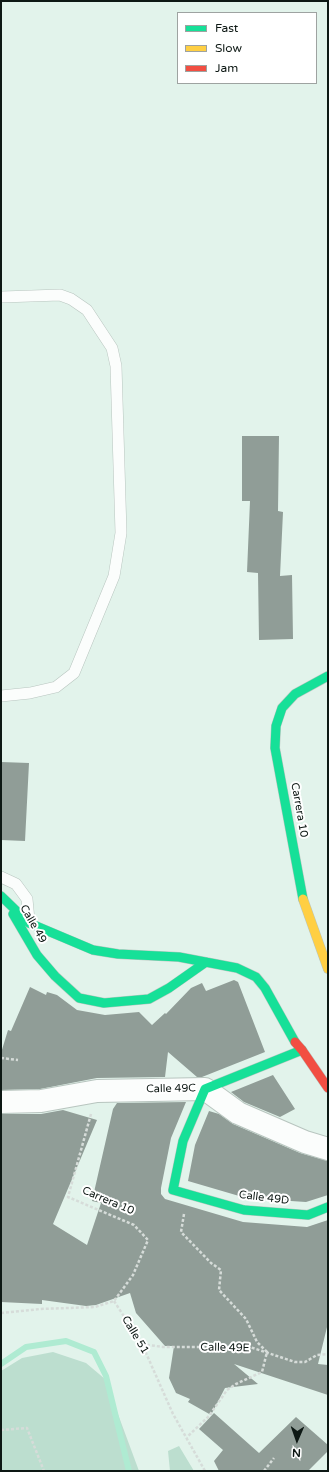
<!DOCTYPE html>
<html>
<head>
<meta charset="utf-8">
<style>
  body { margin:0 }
  #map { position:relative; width:329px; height:1472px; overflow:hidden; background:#e2f3eb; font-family:"Varela Round",sans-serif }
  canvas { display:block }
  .frame { position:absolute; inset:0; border:2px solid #0d1814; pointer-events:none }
  .legend { position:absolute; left:177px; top:12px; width:140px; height:72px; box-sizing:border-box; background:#fff; border:1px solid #9ea3a1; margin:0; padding:5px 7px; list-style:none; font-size:12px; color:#0d1814 }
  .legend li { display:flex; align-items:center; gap:8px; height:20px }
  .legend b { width:20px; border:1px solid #9ea3a1 }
  .north { position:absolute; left:277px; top:1420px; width:40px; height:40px; -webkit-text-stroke:3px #fff; paint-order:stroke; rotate:182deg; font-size:11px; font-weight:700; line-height:16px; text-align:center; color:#0d1814 }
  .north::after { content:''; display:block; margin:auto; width:14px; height:18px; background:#0d1814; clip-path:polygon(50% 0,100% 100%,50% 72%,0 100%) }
</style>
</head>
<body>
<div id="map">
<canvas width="329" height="1472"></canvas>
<div class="frame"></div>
<ul class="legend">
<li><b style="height:5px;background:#16e098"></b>Fast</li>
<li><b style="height:5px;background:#ffcf43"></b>Slow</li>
<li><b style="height:5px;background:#f24e42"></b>Jam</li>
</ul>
<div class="north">N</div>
</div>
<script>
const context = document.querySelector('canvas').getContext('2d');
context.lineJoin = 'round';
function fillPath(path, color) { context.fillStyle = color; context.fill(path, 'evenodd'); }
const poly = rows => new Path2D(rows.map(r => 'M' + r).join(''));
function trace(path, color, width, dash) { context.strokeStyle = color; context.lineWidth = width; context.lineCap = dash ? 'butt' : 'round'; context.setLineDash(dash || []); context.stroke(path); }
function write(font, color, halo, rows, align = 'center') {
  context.font = font + ' "Varela Round",sans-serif'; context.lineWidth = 4; context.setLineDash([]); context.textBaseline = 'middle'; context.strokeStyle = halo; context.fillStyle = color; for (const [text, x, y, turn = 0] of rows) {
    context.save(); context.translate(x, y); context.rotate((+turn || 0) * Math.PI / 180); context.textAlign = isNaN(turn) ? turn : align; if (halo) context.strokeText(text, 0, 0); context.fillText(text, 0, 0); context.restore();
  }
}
fillPath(poly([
  [53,1352,86,1363,105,1379,139,1471,1,1471,1,1371,22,1358],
  [179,1446,194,1471,170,1471,168,1451]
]), '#bcdecf');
trace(poly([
  [1,1364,26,1347,66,1341,94,1352,106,1376,129,1471]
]), '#afebd2', 6);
fillPath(poly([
  [242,436,279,436,278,511,283,512,280,576,292,575,293,639,259,640,258,573,247,572,250,501,242,501],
  [1,762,29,763,25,841,1,840],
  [234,980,238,982,265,1052,202,1077,197,1077,168,1052,165,1077,97,1078,40,1089,1,1090,1,1053,8,1030,11,1031,30,987,46,995,47,992,57,995,77,1010,105,1015,139,1012,152,1025,165,1013,166,1014,191,988,202,983,206,991],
  [273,1075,295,1109,280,1117,244,1102,231,1092],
  [186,1102,171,1138,161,1188,161,1194,165,1199,243,1222,307,1227,328,1220,328,1323,318,1364,328,1365,328,1395,234,1364,258,1384,225,1388,211,1415,188,1402,190,1399,176,1393,169,1378,174,1346,165,1346,136,1313,130,1293,96,1305,86,1306,42,1300,42,1304,1,1302,1,1114,41,1114,63,1110,97,1120,53,1224,87,1245,101,1203,92,1201,113,1109,117,1103],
  [209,1111,219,1114,233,1124,300,1153,328,1161,328,1195,306,1202,246,1198,188,1181,195,1145],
  [214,1413,259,1453,296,1417,328,1445,328,1451,308,1471,219,1471,214,1461,223,1450,199,1429]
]), '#909d97');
const lane = poly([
  [1,696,30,693,56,687,74,673,114,576,121,533,116,366,112,348,87,310,71,299,60,295,2,297],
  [1,877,16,884,27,899,29,920]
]);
const street = poly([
  [1,1102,41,1101,97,1091,205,1089,238,1113,305,1142,328,1149]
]);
const fast = poly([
  [1,896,29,923,93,950,118,954,179,957,237,968,256,977,265,988,295,1042],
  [303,899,275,748,276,726,282,708,295,694,328,676],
  [13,914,37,955,55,976,79,998,104,1003,149,999,169,988,206,962],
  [302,1050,205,1089,183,1141,173,1190,244,1210,308,1215,328,1207]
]);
const slow = poly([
  [303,899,328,969]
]);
const jam = poly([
  [295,1042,302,1050,328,1088]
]);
trace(lane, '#b8c5bf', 12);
trace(street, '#b8c5bf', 24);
trace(fast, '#b8c5bf', 10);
trace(slow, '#b8c5bf', 10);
trace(jam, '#b8c5bf', 10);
trace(poly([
  [1,1058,18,1060],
  [91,1114,68,1197,134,1225,148,1240,133,1275,114,1301],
  [184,1214,181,1232,211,1263,221,1270,219,1290,246,1319,257,1342,267,1352,262,1372,236,1384,227,1390,209,1416,187,1437],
  [114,1301,142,1344,173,1414,205,1471],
  [1,1313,40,1309,95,1307,114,1301],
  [142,1344,163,1347,250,1347,295,1362,305,1362,317,1355,328,1354],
  [1,1430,27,1428,44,1471],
  [264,1471,274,1458]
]), '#d6dcd9', 2.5, [3, 2]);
trace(lane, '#fbfdfc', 11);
trace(street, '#fbfdfc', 22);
trace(fast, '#16e098', 9);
trace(slow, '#ffcf43', 9);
trace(jam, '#f24e42', 9);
write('11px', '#0d1814', '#fff', [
  ["Carrera 10",299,810,80],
  ["Calle 49",33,924,60],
  ["Calle 49C",171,1089,-1],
  ["Calle 49D",264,1198,7],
  ["Carrera 10",108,1201,23],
  ["Calle 51",135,1335,59],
  ["Calle 49E",225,1348,1]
]);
</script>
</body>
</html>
